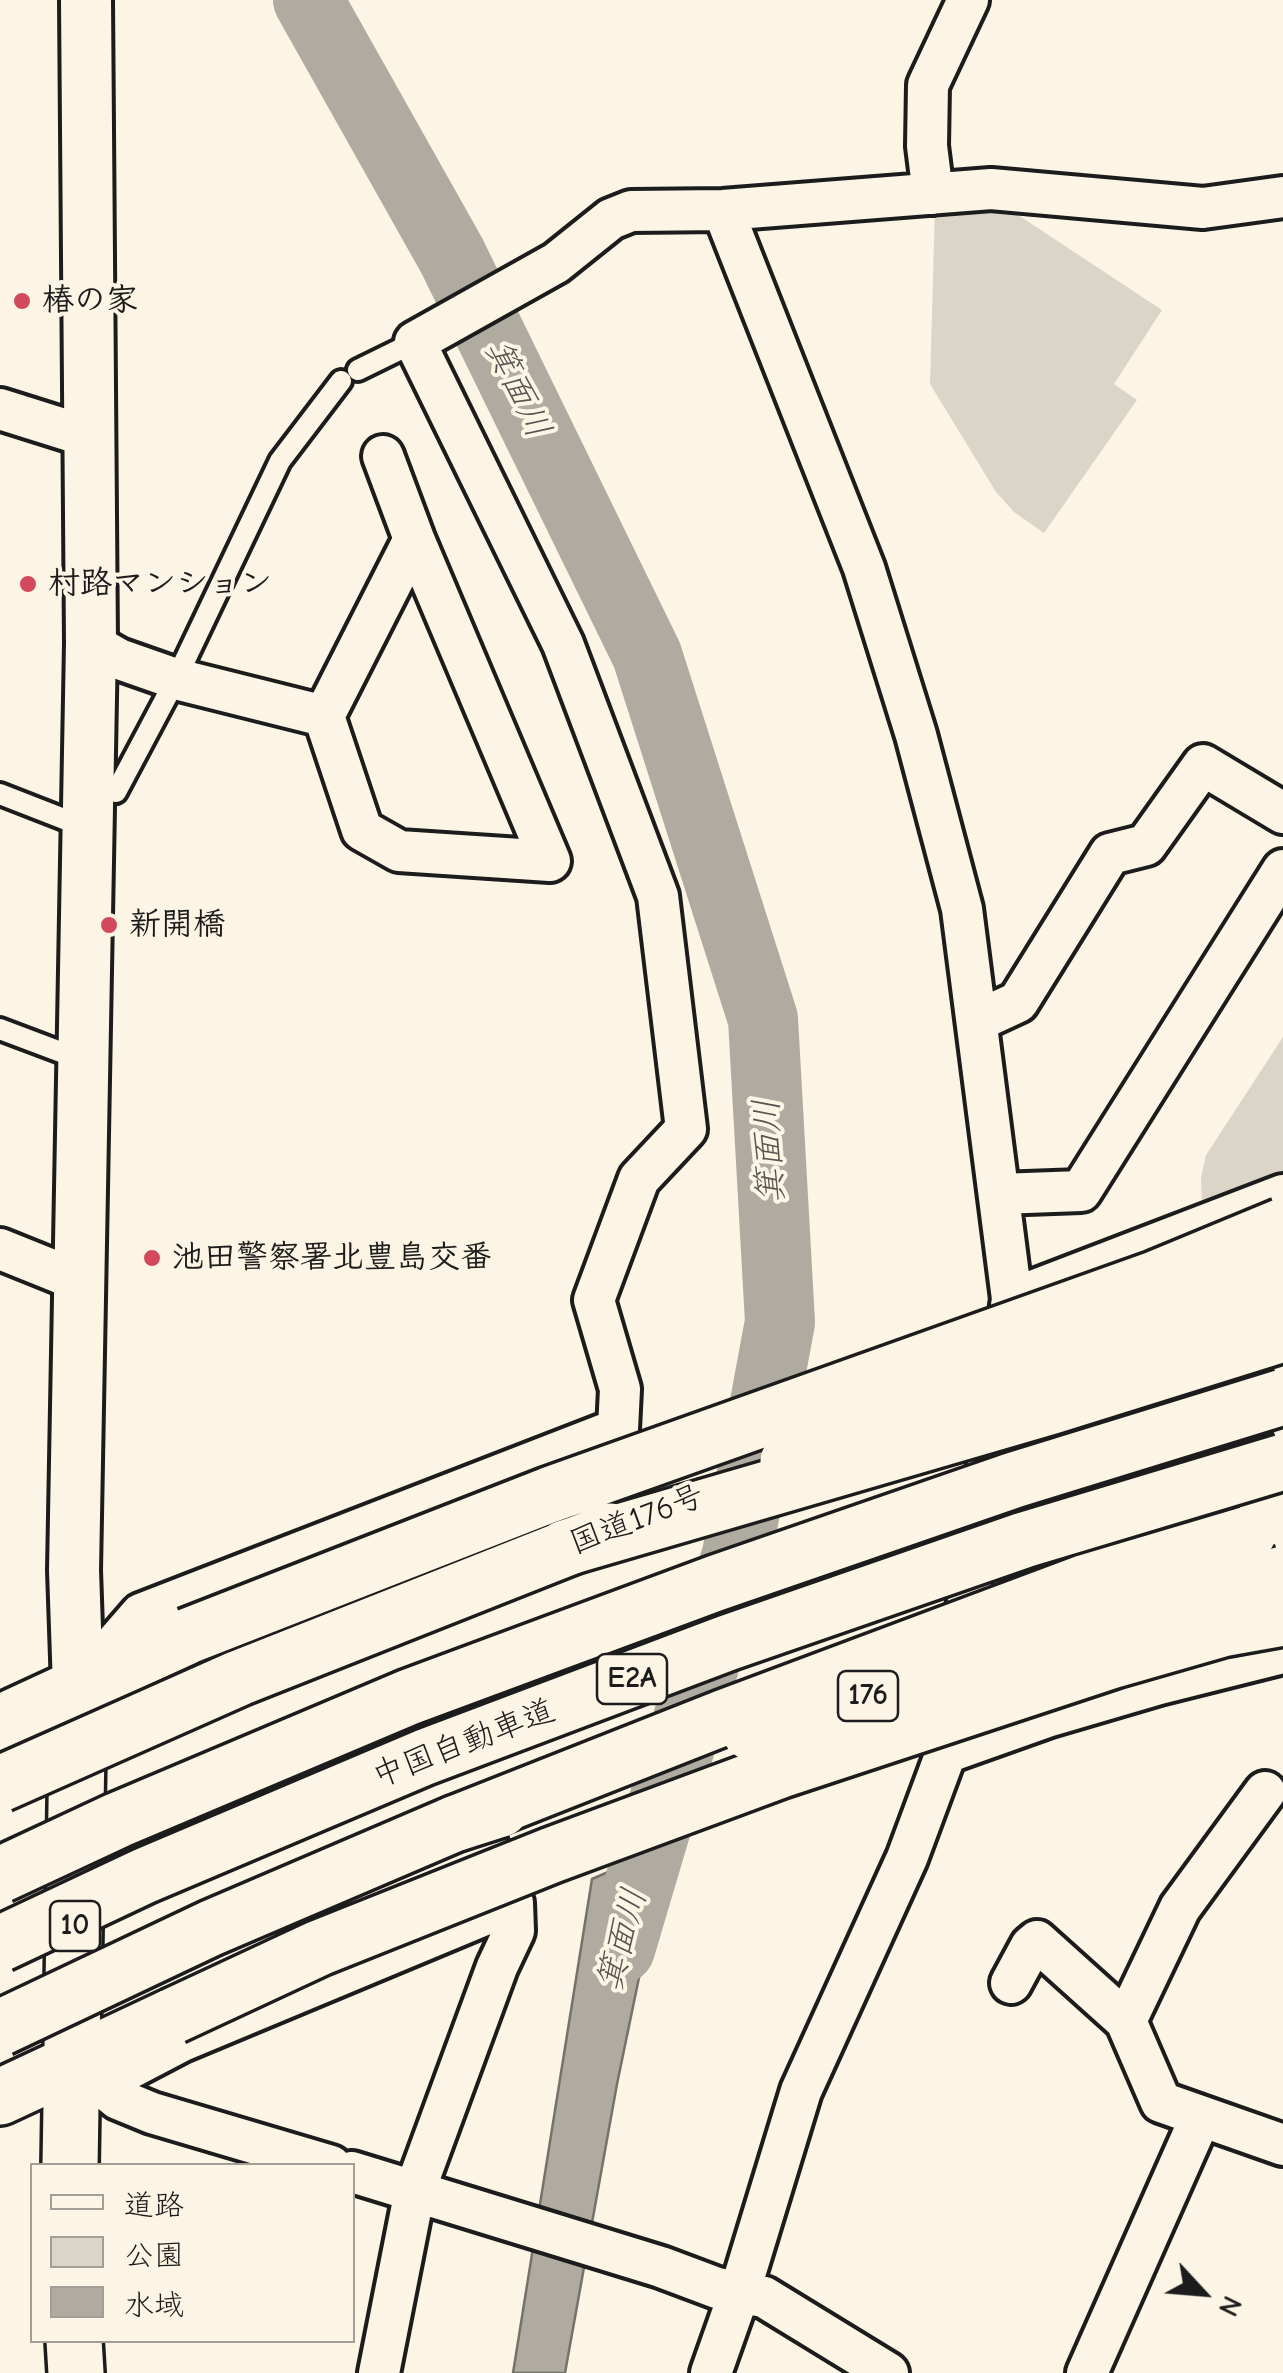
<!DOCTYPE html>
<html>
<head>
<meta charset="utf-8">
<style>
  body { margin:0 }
  #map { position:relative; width:1283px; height:2373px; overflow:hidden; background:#fcf5e5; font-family:"Comic Neue","Klee One",sans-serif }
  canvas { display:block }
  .legend { position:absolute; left:30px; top:2163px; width:325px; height:180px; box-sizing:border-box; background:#fcf5e5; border:2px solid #a29e95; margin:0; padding:12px 18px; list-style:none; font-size:30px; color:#1c1c1c }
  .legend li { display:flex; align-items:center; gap:20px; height:50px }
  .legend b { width:50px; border:2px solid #a29e95 }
  .north { position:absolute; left:1153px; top:2243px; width:100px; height:100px; -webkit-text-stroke:8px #fcf5e5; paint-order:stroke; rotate:116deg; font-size:28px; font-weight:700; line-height:40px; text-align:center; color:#1c1c1c }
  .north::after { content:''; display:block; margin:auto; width:35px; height:45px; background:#1c1c1c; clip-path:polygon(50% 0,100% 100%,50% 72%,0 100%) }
</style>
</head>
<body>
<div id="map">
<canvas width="1283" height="2373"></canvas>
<ul class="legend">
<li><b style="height:12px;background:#fcf5e5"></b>道路</li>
<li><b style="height:28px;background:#dbd5c8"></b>公園</li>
<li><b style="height:28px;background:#b0aba1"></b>水域</li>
</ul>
<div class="north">N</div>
</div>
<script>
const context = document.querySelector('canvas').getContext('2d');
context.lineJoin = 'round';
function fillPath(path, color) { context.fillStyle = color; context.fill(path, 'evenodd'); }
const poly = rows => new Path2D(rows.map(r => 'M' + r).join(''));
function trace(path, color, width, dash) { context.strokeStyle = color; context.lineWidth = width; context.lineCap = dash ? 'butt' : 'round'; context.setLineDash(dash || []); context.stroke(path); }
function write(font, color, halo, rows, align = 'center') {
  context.font = font + ' "Comic Neue","Klee One",sans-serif'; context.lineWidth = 8; context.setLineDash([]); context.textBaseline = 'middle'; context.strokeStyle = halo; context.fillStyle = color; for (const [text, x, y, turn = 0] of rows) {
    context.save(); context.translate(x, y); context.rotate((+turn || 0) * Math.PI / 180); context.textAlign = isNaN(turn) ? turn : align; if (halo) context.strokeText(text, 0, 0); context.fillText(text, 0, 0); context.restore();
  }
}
fillPath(poly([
  [935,206,1006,207,1162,310,1114,384,1137,400,1044,533,1014,512,996,492,930,384],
  [1283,1037,1283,1173,1202,1207,1201,1178,1206,1155]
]), '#dbd5c8');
const water = poly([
  [666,1847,617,2084,565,2373,513,2373,592,1879,666,1847]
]);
fillPath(water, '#b0aba1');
trace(water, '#75726c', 2.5);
trace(poly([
  [308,0,452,256,647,655,763,1019,780,1322,737,1554,620,1949]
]), '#b0aba1', 70);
const service = poly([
  [358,370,415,342],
  [116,792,176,679,280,461,341,381],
  [0,794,87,828],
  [0,1029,82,1060]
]);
const minor = poly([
  [933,194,927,146,928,85,968,0],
  [0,409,89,437],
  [91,643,119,659,176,679,324,716,362,830,399,851,550,861,414,539,383,456],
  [324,716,414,539],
  [977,1021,1018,1002,1110,854,1146,845,1203,765,1283,813],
  [999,1194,1081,1191,1283,870],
  [0,1249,82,1282],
  [1012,1299,1283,1195],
  [87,1676,141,1614,618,1429,620,1389,594,1300,639,1179,686,1129,658,896,563,644,415,342,556,263,611,219,631,211,723,210,991,189,1203,208,1283,197],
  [946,1753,1050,1716,1159,1684,1283,1653],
  [1011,1983,1031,1946,1037,1941,1126,2021,1161,2102,1283,2145],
  [1126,2021,1180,1908,1265,1792],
  [73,2063,119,2074,182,2041,513,1903,514,1931,497,1967,415,2190,379,2373],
  [84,2071,118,2099,152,2113,331,2166],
  [352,2172,661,2267,717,2288,764,2297,888,2373],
  [711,2373,740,2291,801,2091,907,1858,946,1753,1012,1299,962,909,916,735,864,568,723,210],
  [1087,2373,1201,2116]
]);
const tertiary = poly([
  [78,1687,74,1570,91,643,86,0]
]);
const primary = poly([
  [0,1723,78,1687,70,2166],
  [0,2097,73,2063],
  [74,2340,76,2373]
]);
const trunk = poly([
  [78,1687,188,1636],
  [73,2063,173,2016]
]);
trace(service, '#1c1c1c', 28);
trace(minor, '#1c1c1c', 48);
trace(tertiary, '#1c1c1c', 58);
trace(primary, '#1c1c1c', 62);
trace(trunk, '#1c1c1c', 62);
trace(service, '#fcf5e5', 20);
trace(minor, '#fcf5e5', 40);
trace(tertiary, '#fcf5e5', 50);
trace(primary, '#fcf5e5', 55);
trace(trunk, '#fcf5e5', 55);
const trunkBridge = poly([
  [788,1461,1029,1367,1283,1281],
  [188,1636,549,1495,1155,1279,1283,1226],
  [750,1732,1193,1598,1283,1574],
  [0,1784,239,1678,610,1531],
  [173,2016,319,1948,552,1855,781,1770,1114,1660,1222,1629,1283,1618],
  [0,2028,211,1928,454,1824,501,1809]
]);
const motorwayBridge = poly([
  [565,1548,1052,1406,1283,1334],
  [454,1824,725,1717,1086,1582,1248,1534],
  [0,1875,118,1820,409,1697,716,1583,1014,1480,1283,1397],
  [0,1944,144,1876,425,1757,727,1643,1024,1540,1283,1462]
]);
trace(trunkBridge, '#1c1c1c', 62, []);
trace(motorwayBridge, '#1c1c1c', 62, []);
trace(trunkBridge, '#fcf5e5', 55);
trace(motorwayBridge, '#fcf5e5', 55);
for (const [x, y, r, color] of [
  [22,301,10,"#d1495b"],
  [28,584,10,"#d1495b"],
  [109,925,10,"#d1495b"],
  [152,1258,10,"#d1495b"]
]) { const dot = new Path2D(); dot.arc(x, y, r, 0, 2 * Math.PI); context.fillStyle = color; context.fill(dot); trace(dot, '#fcf5e5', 4); }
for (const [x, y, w] of [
  [632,1679,70],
  [868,1696,60],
  [75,1926,50]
]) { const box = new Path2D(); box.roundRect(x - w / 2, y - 25, w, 50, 8); context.fillStyle = '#fcf5e5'; context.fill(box); trace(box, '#1c1c1c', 2.5); }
write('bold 30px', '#1c1c1c', null, [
  ["E2A",632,1679],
  ["176",868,1696],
  ["10",75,1926]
]);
write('bold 32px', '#1c1c1c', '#fcf5e5', [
  ["椿の家",42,301],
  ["村路マンション",48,584],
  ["新開橋",129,925],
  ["池田警察署北豊島交番",172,1258]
], 'left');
write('32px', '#1c1c1c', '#fcf5e5', [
  ["国道176号",637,1520,-21],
  ["中国自動車道",464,1744,-21]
]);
write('italic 35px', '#575551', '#fcf5e5', [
  ["箕面川",517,389,64],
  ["箕面川",770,1151,-93],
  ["箕面川",623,1940,-75]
]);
</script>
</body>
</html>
